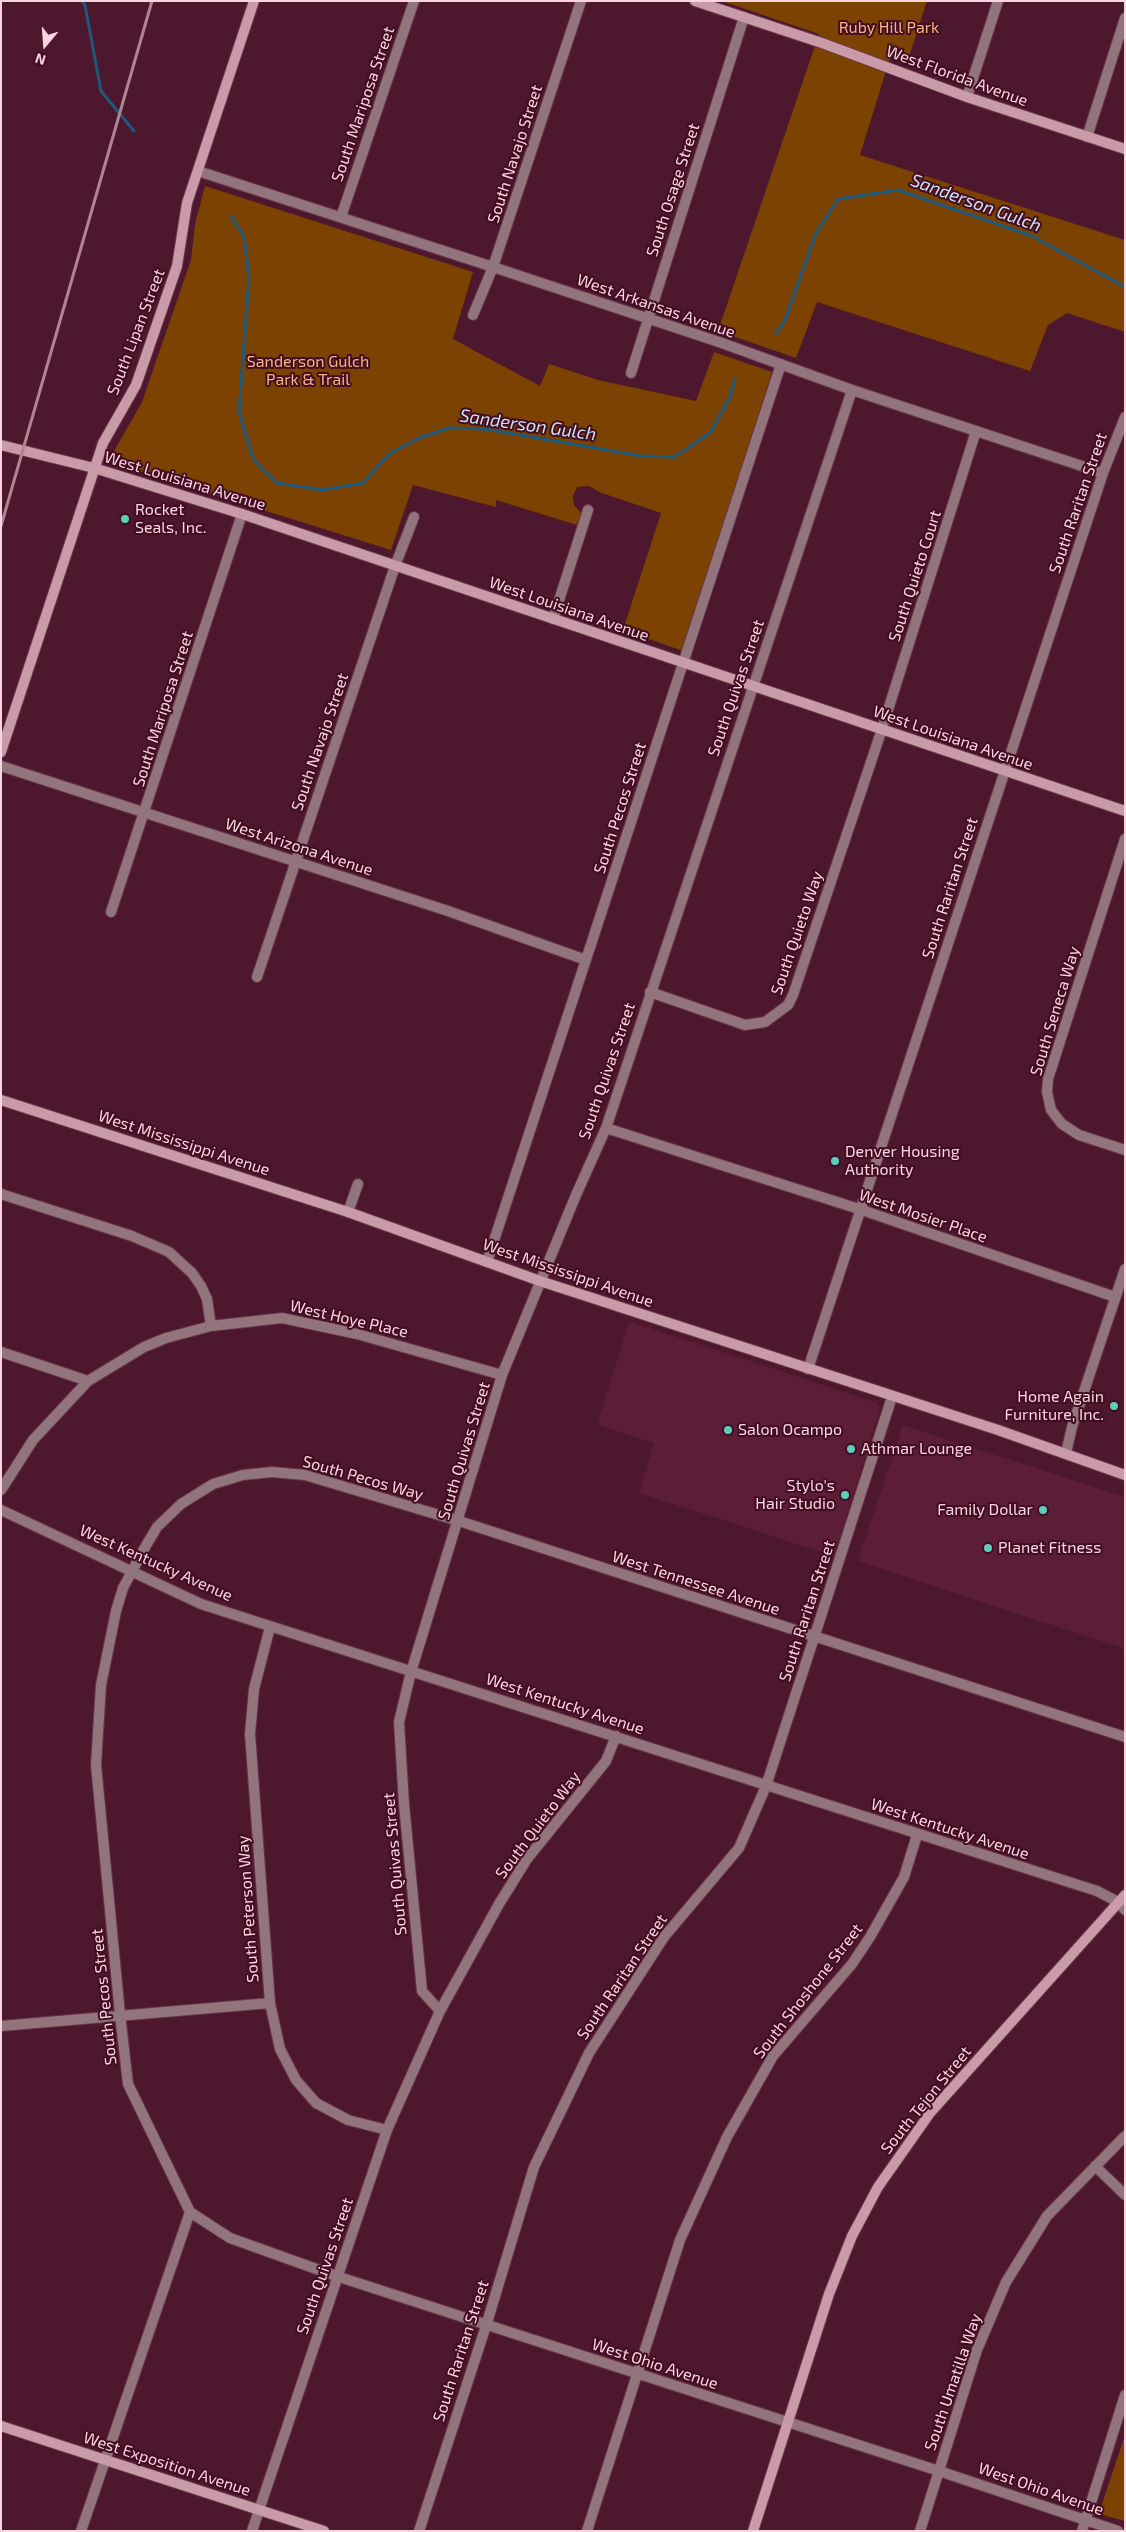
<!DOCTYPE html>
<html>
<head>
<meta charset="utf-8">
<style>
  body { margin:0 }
  #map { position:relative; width:1126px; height:2532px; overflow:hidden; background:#4d172d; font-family:"Exo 2",sans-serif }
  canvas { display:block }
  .frame { position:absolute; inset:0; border:2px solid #f9d5df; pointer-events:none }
  .north { position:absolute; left:20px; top:20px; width:50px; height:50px; -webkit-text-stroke:4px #420c23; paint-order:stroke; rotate:198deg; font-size:14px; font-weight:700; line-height:20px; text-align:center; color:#f9d5df }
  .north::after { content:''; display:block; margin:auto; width:18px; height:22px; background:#f9d5df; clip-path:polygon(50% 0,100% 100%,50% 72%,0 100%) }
</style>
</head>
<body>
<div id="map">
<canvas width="1126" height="2532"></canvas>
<div class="frame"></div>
<div class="north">N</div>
</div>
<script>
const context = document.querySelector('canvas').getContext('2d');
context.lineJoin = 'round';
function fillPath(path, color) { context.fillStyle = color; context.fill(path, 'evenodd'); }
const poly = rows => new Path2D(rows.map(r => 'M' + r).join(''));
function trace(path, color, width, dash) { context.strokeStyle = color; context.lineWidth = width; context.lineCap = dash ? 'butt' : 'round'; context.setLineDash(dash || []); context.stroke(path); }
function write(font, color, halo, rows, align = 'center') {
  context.font = font + ' "Exo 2",sans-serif'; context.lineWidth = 4; context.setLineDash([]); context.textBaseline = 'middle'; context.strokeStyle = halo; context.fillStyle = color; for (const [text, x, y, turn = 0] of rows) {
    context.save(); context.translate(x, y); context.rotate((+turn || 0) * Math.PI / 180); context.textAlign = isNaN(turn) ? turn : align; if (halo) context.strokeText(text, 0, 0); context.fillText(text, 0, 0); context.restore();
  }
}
fillPath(poly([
  [629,1321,877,1403,880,1409,834,1556,639,1493,654,1443,597,1425],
  [903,1425,1125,1497,1125,1649,858,1561]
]), '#5b1e36');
fillPath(poly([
  [722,1,927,1,907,63,890,58,860,155,1125,240,1125,332,1067,313,1048,325,1030,371,817,302,796,358,718,331,819,34],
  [205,186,473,272,453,339,540,386,549,364,598,380,696,401,714,352,772,372,683,651,623,630,661,513,599,492,589,486,577,487,573,496,574,505,581,513,577,525,496,500,496,507,413,485,391,550,119,465,114,451,142,402,191,260,195,224],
  [1125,2435,1125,2521,1103,2515,1100,2510]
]), '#7b4201');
trace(poly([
  [82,1,85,5,101,91,134,131],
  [231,216,244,237,249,278,239,412,253,459,277,483,323,490,363,483,390,453,419,438,449,428,485,429,642,456,674,457,710,433,730,397,735,379],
  [776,334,785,320,816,233,838,199,898,190,1032,236,1125,287]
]), '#1d597d', 3);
const street = poly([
  [967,97,998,1],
  [1087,137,1125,18],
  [198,171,493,267,719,342,852,390,1103,473],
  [341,217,414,1],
  [473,315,493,267,581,1],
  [631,373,744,17],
  [553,619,588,510],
  [1,766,448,911,586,960],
  [1125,839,1048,1079,1047,1092,1051,1110,1062,1124,1079,1135,1125,1150],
  [111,912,242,514],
  [257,977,395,566,414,517],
  [650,992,745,1025,765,1022,788,1005,793,995,882,729,976,431],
  [606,1128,862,1210,1115,1297],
  [1,1194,132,1236,169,1252,192,1273,201,1286,207,1299,211,1326,282,1318,357,1334,502,1375],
  [348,1212,358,1184],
  [487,1262,781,364],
  [1,1352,88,1381],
  [808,1369,1103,473,1125,417],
  [1066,1453,1072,1427,1125,1269],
  [1,1490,33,1440,88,1381,144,1347,166,1338,211,1326],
  [1,1510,201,1604,1097,1891,1118,1902,1125,1910],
  [270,1627,254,1689,250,1734,270,2003,280,2049,296,2080,316,2103,348,2120,387,2130],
  [440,2011,499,1904,527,1859,606,1761,616,1736],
  [1,2026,270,2003],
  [1095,2166,1125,2195],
  [190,2212,230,2238,336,2276,939,2471,1118,2531],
  [81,2531,190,2212,128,2084,120,2014,96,1765,101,1685,116,1611,123,1588,144,1549,157,1527,181,1504,213,1484,243,1475,272,1472,305,1475,459,1521,1125,1737],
  [252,2531,387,2130,440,2011,422,1991,404,1804,399,1722,411,1672,502,1375,576,1195,606,1128,852,390],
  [419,2531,486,2326,534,2167,589,2053,664,1937,739,1848,766,1786,892,1397],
  [587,2531,680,2240,727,2137,773,2056,852,1964,870,1937,904,1877,917,1835],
  [920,2531,977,2350,1006,2282,1047,2216,1125,2136],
  [1082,2531,1125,2395]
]);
const secondary = poly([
  [695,1,822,43,967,97,1125,149],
  [1,445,94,468,242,514,1125,811],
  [1,752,103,443,136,385,177,266,187,203,254,1],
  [1,1100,348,1212,540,1281,998,1430,1125,1475],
  [1,2426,324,2531],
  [753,2531,829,2294,852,2236,878,2187,930,2113,1125,1895]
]);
trace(street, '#693549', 12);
trace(secondary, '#693549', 12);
trace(street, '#91747c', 10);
trace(secondary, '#c99ba9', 10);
trace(poly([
  [1,526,152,1]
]), '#af8493', 3);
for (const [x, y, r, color] of [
  [125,519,5,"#5dceb8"],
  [835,1161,5,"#5dceb8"],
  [1114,1406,5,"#5dceb8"],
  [728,1430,5,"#5dceb8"],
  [851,1449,5,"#5dceb8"],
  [845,1495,5,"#5dceb8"],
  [1043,1510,5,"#5dceb8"],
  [988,1548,5,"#5dceb8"]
]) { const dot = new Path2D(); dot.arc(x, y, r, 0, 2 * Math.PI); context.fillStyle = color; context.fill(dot); trace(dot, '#420c23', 2); }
write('16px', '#f6b480', '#420c23', [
  ["Ruby Hill Park",889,28],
  ["Sanderson Gulch",308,362],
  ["Park & Trail",308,380]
]);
write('16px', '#f9d5df', '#420c23', [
  ["West Florida Avenue",957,76,20],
  ["South Mariposa Street",363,104,-71],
  ["South Navajo Street",515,154,-72],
  ["South Osage Street",673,190,-72],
  ["West Arkansas Avenue",656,306,19],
  ["South Lipan Street",136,332,-69],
  ["West Louisiana Avenue",185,481,17],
  ["South Raritan Street",1078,503,-71],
  ["South Quieto Court",915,576,-72],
  ["West Louisiana Avenue",569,609,19],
  ["South Quivas Street",736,688,-71],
  ["South Mariposa Street",163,709,-72],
  ["West Louisiana Avenue",953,738,19],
  ["South Navajo Street",320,742,-71],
  ["South Pecos Street",620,808,-72],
  ["West Arizona Avenue",299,847,18],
  ["South Raritan Street",950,888,-72],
  ["South Quieto Way",797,933,-71],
  ["South Seneca Way",1055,1011,-73],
  ["South Quivas Street",607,1071,-71],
  ["West Mississippi Avenue",184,1143,18],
  ["West Mosier Place",923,1216,19],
  ["West Mississippi Avenue",568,1273,19],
  ["West Hoye Place",349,1319,13],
  ["South Quivas Street",464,1451,-73],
  ["South Pecos Way",363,1478,16],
  ["West Kentucky Avenue",156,1563,24],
  ["West Tennessee Avenue",696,1583,18],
  ["South Raritan Street",807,1611,-72],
  ["West Kentucky Avenue",565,1704,18],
  ["South Quieto Way",538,1825,-53],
  ["West Kentucky Avenue",950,1829,18],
  ["South Quivas Street",395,1864,-95],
  ["South Peterson Way",248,1909,-94],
  ["South Raritan Street",622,1977,-56],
  ["South Shoshone Street",808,1991,-52],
  ["South Pecos Street",104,1997,-96],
  ["South Tejon Street",926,2100,-51],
  ["South Quivas Street",325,2266,-71],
  ["South Raritan Street",461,2351,-72],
  ["West Ohio Avenue",655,2364,18],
  ["South Umatilla Way",953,2382,-71],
  ["West Exposition Avenue",167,2464,18],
  ["West Ohio Avenue",1041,2489,19]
]);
write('16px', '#f9d5df', '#420c23', [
  ["Rocket",135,510],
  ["Seals, Inc.",135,528],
  ["Denver Housing",845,1152],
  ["Authority",845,1170],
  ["Home Again",1104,1397,"right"],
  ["Furniture, Inc.",1104,1415,"right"],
  ["Salon Ocampo",738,1430],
  ["Athmar Lounge",861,1449],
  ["Stylo's",835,1486,"right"],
  ["Hair Studio",835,1504,"right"],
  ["Family Dollar",1033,1510,"right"],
  ["Planet Fitness",998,1548]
], 'left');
write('italic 18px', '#cbe2f3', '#420c23', [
  ["Sanderson Gulch",976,203,20],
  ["Sanderson Gulch",528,425,8]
]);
</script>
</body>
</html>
